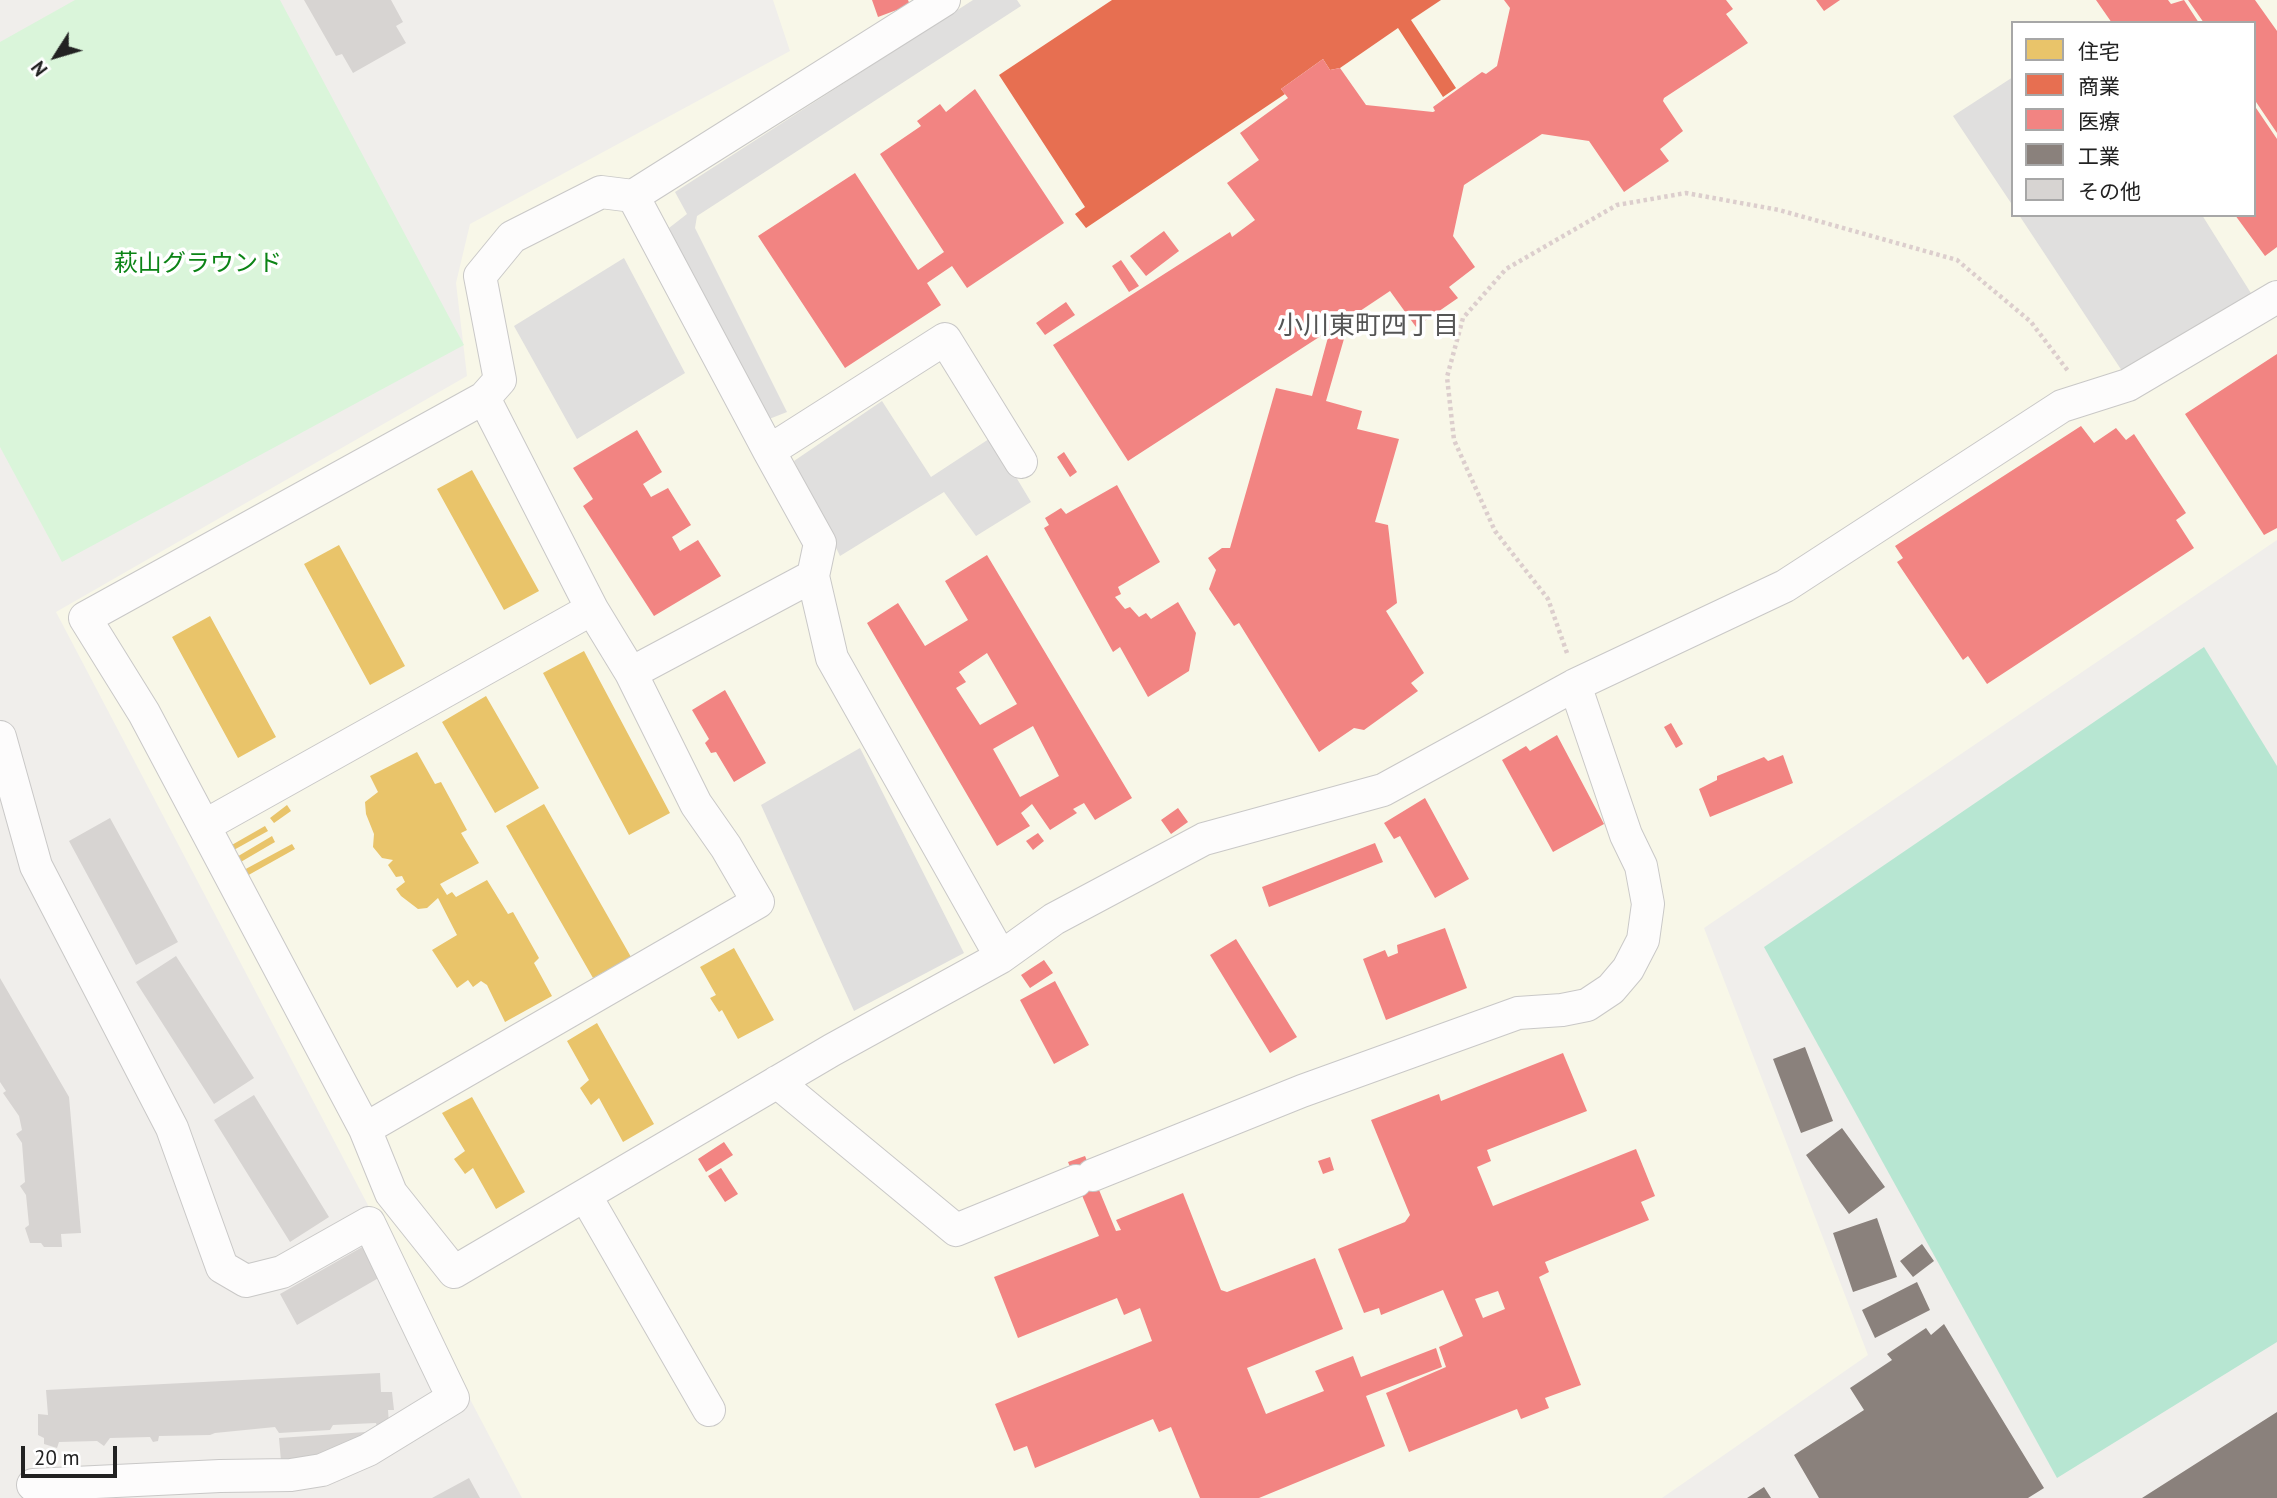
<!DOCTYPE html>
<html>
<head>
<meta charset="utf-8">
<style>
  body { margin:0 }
  #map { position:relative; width:2277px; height:1498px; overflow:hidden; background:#f0eeeb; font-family:"PT Sans","Noto Sans JP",sans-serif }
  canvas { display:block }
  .legend { position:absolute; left:2011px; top:21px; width:245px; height:196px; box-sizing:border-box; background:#fff; border:2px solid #a7a7a7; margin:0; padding:9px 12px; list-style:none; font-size:21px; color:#222 }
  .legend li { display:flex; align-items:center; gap:14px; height:35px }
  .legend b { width:35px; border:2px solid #a7a7a7 }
  .north { position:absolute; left:21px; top:21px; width:70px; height:70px; -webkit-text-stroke:5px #fff; paint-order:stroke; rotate:233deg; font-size:19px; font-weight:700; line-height:28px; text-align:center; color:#222 }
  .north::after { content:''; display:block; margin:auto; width:24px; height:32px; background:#222; clip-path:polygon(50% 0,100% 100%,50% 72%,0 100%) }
  .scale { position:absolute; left:21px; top:1446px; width:96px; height:32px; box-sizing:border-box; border:4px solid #222; border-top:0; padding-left:9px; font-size:21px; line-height:24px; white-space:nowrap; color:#222; -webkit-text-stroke:5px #fff; paint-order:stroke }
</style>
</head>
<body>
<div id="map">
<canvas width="2277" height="1498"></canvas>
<ul class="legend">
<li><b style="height:19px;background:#e9c46a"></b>住宅</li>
<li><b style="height:19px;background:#e76f51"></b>商業</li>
<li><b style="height:19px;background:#f28482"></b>医療</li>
<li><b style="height:19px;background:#8a817c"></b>工業</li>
<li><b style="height:19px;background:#d7d4d2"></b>その他</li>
</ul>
<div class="north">N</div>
<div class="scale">20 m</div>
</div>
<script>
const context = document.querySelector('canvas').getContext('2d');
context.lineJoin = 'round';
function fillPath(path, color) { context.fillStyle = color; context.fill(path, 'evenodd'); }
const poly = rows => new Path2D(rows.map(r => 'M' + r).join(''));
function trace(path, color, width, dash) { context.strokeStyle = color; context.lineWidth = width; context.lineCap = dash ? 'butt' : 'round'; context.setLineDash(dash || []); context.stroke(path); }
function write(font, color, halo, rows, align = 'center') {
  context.font = font + ' "PT Sans","Noto Sans JP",sans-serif'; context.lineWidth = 7; context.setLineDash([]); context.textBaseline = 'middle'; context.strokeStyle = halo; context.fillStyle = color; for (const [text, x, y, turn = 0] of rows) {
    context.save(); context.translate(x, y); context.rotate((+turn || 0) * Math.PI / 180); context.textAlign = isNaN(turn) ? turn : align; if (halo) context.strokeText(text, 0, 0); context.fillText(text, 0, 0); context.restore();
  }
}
fillPath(poly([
  [773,0,2277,0,2277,540,1704,928,1868,1355,1662,1498,522,1498,56,612,467,376,456,283,470,224,790,51],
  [2013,23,2254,23,2254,215,2013,215]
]), '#f8f7e8');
fillPath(poly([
  [75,0,280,0,464,345,62,562,0,447,0,42]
]), '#daf5da');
fillPath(poly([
  [2204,647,2277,766,2277,1342,2057,1478,1764,947]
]), '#b7e6d2');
fillPath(poly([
  [973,0,1017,0,1021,6,697,216,695,228,787,412,764,421,669,228,687,214,675,192],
  [2013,77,2013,206,1953,116],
  [2019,215,2202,215,2254,298,2128,380],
  [624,258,685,373,577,439,514,326],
  [882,401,931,477,992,437,1031,502,976,536,944,492,840,556,794,461],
  [860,748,964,953,854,1011,761,805]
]), '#e0dfde');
fillPath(poly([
  [472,470,539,591,504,610,437,489],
  [339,545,405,666,370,685,304,564],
  [210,616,276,737,238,758,172,637],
  [584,651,670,813,629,835,543,673],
  [486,696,539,788,495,813,442,722],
  [417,752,435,784,441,782,467,830,461,833,479,863,440,884,447,895,452,892,456,897,487,880,508,914,513,912,539,958,534,963,552,996,505,1022,487,985,481,981,473,987,468,980,457,988,432,950,457,935,438,898,427,908,418,909,401,896,396,889,405,882,402,876,396,877,388,865,393,860,382,858,373,847,374,834,366,814,365,802,378,792,370,776],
  [544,804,631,957,593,978,506,826],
  [287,805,291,811,274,823,270,818],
  [265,826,268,831,232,851,230,846],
  [272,836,275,842,239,863,235,858],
  [292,844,295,849,245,877,242,871],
  [734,948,774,1020,738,1039,722,1010,719,1012,710,998,716,995,700,967],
  [597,1023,654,1124,623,1142,599,1098,591,1105,580,1088,589,1080,567,1041],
  [472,1097,525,1192,496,1209,473,1168,465,1174,454,1159,465,1151,442,1113]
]), '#e9c46a');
fillPath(poly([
  [1112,0,1441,0,1411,20,1456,88,1443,97,1398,28,1340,68,1330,70,1323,59,1281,89,1285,94,1086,228,1075,214,1085,207,999,75]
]), '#e76f51');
fillPath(poly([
  [872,0,908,0,910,5,878,17],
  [1504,0,1726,0,1733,9,1726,14,1748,43,1664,98,1663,101,1683,131,1660,149,1669,161,1624,192,1589,141,1542,134,1464,185,1453,236,1475,267,1449,287,1458,298,1416,327,1390,291,1345,321,1348,325,1326,401,1362,411,1357,429,1399,439,1375,522,1388,525,1397,603,1386,611,1424,673,1411,683,1418,691,1364,730,1354,728,1319,752,1239,623,1234,626,1209,589,1216,570,1208,558,1222,548,1230,548,1276,388,1312,396,1330,330,1128,461,1053,345,1230,232,1232,237,1255,220,1227,183,1259,160,1240,133,1288,98,1281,89,1323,59,1330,70,1340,68,1366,105,1433,112,1435,111,1433,107,1482,72,1486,74,1497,66,1510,8],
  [1816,0,1840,0,1824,11],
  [2096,0,2168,0,2171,4,2184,0,2199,23,2112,23],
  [2188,0,2255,0,2277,31,2277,133,2254,99,2254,23,2204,23],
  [975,89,1064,223,967,288,952,266,927,283,941,305,845,368,758,236,855,173,918,270,944,252,880,154,921,126,917,121,940,104,946,112],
  [2254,105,2277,139,2277,247,2265,256,2235,215,2254,215],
  [1164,231,1179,251,1146,276,1130,256],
  [1121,260,1139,286,1129,292,1112,266],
  [1066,302,1075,315,1045,335,1036,323],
  [2277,354,2277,528,2264,535,2185,414],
  [2081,426,2094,443,2116,428,2126,440,2134,434,2186,513,2176,520,2194,548,1987,684,1968,656,1963,660,1897,562,1903,558,1895,546],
  [637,430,662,472,643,484,651,497,668,488,691,525,672,537,680,551,698,540,721,576,654,616,583,506,593,499,573,468],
  [1064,452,1077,472,1070,477,1057,457],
  [1117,485,1160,562,1118,587,1121,594,1115,597,1125,609,1130,607,1139,617,1146,613,1151,619,1178,602,1196,633,1189,671,1148,697,1120,647,1113,652,1044,528,1049,525,1045,518,1061,508,1066,514],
  [987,555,1132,798,1095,820,1084,803,1073,809,1077,813,1050,830,1032,804,1021,813,1030,826,997,846,867,623,898,603,925,646,968,620,945,581],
  [987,653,1017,704,980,725,956,688,966,682,959,672],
  [1033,726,1059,776,1020,797,993,749],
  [725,690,766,763,734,782,716,752,711,753,705,743,709,739,692,710],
  [1671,723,1683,744,1676,748,1664,727],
  [1557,735,1604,824,1553,852,1502,760,1526,746,1530,751],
  [1783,755,1793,783,1710,817,1699,789,1717,780,1717,776,1764,757,1768,761],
  [1425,798,1469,879,1435,898,1400,836,1394,839,1384,823],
  [1178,808,1188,822,1171,834,1161,820],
  [1038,833,1044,841,1033,850,1026,841],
  [1375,843,1383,862,1269,907,1262,887],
  [1445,928,1467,988,1386,1020,1363,959,1385,950,1388,957,1398,953,1397,945],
  [1236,939,1297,1037,1270,1053,1210,955],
  [1044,960,1053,973,1030,988,1021,975],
  [1055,981,1089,1045,1054,1064,1020,1000],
  [1563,1053,1587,1111,1487,1150,1491,1161,1477,1167,1493,1206,1636,1149,1655,1196,1641,1202,1649,1220,1545,1262,1549,1272,1539,1277,1581,1385,1545,1398,1549,1408,1521,1419,1517,1409,1409,1452,1386,1393,1446,1367,1439,1347,1463,1336,1443,1290,1381,1315,1379,1308,1364,1313,1338,1249,1405,1222,1410,1215,1371,1120,1439,1094,1441,1101],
  [1498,1291,1505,1309,1483,1318,1475,1299],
  [724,1142,733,1155,706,1172,698,1159],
  [1085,1156,1116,1231,1121,1230,1116,1220,1183,1193,1221,1290,1227,1292,1315,1258,1343,1329,1247,1368,1266,1414,1324,1391,1315,1371,1353,1356,1361,1377,1436,1348,1442,1367,1366,1396,1385,1446,1259,1498,1200,1498,1171,1427,1159,1432,1153,1419,1035,1468,1027,1446,1014,1451,995,1404,1152,1341,1140,1308,1124,1315,1117,1298,1018,1338,994,1277,1099,1236,1068,1162],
  [1330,1157,1334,1170,1323,1174,1318,1161],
  [721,1168,738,1194,725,1202,708,1176]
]), '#f28482');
fillPath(poly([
  [1805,1047,1833,1121,1801,1133,1773,1059],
  [1842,1128,1885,1187,1849,1214,1806,1155],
  [1877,1218,1897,1277,1853,1292,1833,1233],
  [1922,1244,1934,1261,1913,1277,1900,1261],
  [1917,1282,1930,1310,1875,1338,1862,1310],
  [1944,1324,2044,1488,2028,1498,1819,1498,1794,1455,1864,1410,1850,1388,1892,1360,1887,1354,1926,1328,1931,1335],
  [2277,1412,2277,1498,2142,1498],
  [1764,1487,1771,1498,1747,1498]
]), '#8a817c');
fillPath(poly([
  [304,0,391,0,403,22,396,26,406,43,353,73,342,54,336,56],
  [110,818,178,942,136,965,69,841],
  [176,956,254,1078,214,1104,136,982],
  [0,978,69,1097,81,1233,61,1234,62,1247,44,1247,41,1243,30,1243,25,1228,29,1225,26,1195,20,1186,25,1182,22,1143,16,1134,22,1130,19,1116,3,1093,6,1091,0,1082],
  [254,1095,329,1217,290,1242,214,1120],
  [371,1242,389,1272,297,1325,280,1294],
  [380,1373,381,1392,392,1392,394,1410,388,1410,389,1424,377,1427,376,1423,333,1425,330,1430,279,1433,275,1427,215,1433,210,1435,159,1436,158,1441,153,1442,150,1437,110,1438,104,1446,97,1441,59,1442,57,1448,44,1444,44,1438,38,1435,38,1414,48,1415,46,1390],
  [366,1432,365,1446,336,1455,281,1461,279,1438],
  [469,1478,480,1498,432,1498]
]), '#d7d4d2');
const minor = poly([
  [944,0,633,196,601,192,512,237,480,276,500,380,484,398,85,618,144,713,365,1129,391,1193,454,1272,832,1050,1001,957,1054,919,1204,839,1383,790,1575,685,1785,586,2062,406,2128,385,2277,297],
  [633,196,769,451,945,339,1021,462],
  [484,398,592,609],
  [813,576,832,658,1001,957],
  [631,673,813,576,820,543,769,451],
  [0,737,36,866,172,1128,222,1267,246,1281,282,1272,369,1223,453,1398,368,1450,322,1470,291,1475,220,1476,33,1485],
  [204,826,592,609,631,673,696,804,726,847,758,902,365,1129],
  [777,1082,956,1230,1076,1181],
  [1093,1175,1302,1091,1518,1013,1562,1010,1587,1005,1611,989,1628,969,1643,940,1648,904,1641,866,1626,835,1575,685],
  [585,1195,709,1410]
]);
trace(minor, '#c9c8c7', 34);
trace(poly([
  [1567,653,1548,599,1495,531,1454,440,1447,377,1463,318,1506,269,1617,205,1686,193,1779,210,1957,260,2031,322,2068,371]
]), '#dccecd', 4.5, [3.5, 3.5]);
trace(minor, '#fdfcfc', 32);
write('24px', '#0c8416', '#fff', [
  ["萩山グラウンド",198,264]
]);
write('26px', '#555', '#fff', [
  ["小川東町四丁目",1368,327]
]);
</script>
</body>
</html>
